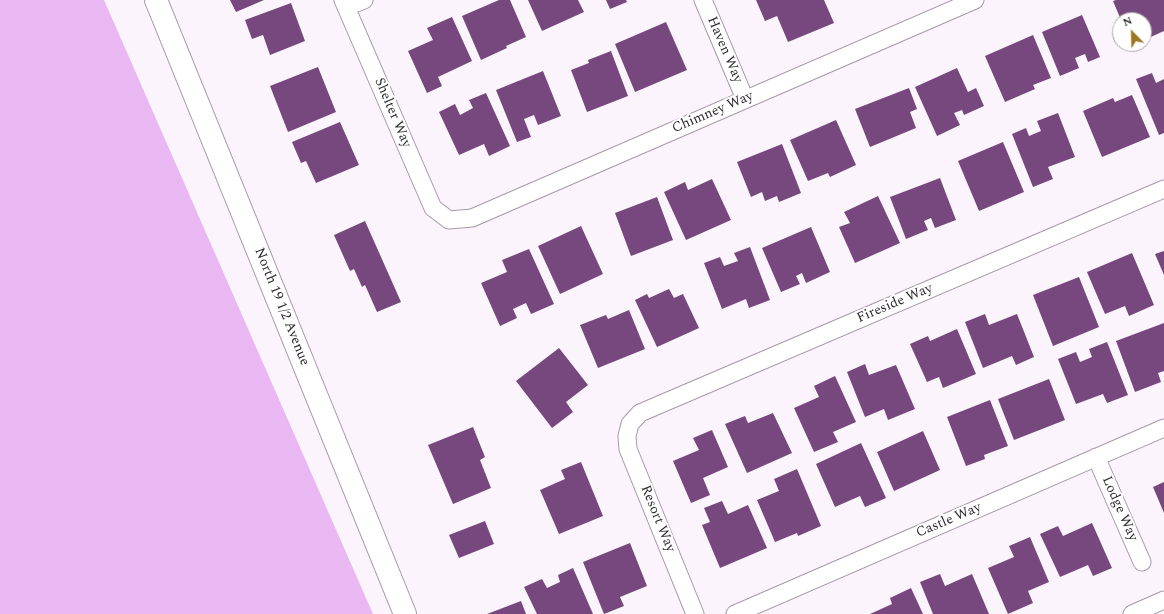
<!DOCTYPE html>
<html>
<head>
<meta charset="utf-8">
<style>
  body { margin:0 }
  #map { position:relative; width:1164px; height:614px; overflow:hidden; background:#fbf4fc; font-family:Spectral,serif }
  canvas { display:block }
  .north { position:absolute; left:1112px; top:12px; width:40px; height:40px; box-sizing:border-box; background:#fff; border:1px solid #aca9ad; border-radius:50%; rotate:337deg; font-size:11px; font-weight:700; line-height:16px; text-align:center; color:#2f2931 }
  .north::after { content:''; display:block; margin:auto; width:14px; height:18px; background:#9c7723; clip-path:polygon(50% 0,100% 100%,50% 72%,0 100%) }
</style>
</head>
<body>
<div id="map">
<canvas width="1164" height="614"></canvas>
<div class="north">N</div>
</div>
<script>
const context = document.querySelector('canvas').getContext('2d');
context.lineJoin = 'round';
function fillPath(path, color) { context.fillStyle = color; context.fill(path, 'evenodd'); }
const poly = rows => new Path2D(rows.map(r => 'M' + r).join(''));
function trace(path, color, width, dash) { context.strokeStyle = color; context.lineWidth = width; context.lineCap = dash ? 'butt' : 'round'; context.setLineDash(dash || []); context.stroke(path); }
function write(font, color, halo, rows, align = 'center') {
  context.font = font + ' Spectral,serif'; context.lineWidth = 4; context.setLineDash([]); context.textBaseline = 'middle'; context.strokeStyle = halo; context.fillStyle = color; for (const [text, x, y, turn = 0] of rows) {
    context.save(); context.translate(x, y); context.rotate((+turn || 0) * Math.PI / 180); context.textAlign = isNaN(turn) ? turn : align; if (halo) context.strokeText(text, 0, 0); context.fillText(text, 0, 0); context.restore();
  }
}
fillPath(poly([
  [0,0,104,0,373,614,0,614]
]), '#e9b8f3');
fillPath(poly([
  [230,0,264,0,236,12],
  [499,0,510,0,526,37,506,46,507,48,481,60,462,16],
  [528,0,578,0,584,12,542,31],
  [606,0,626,0,627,2,610,9],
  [756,0,824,0,834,23,788,42,777,16,765,21],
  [1116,0,1164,0,1164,31,1144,40,1144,20,1121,20,1113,1],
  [291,3,305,41,270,55,263,35,252,39,245,20],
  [1082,15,1100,57,1088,62,1085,54,1075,58,1079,68,1060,76,1042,32],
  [452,17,472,61,438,77,442,86,427,93,408,51,433,40,427,28],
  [666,22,687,70,635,92,615,44],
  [1033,35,1051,78,1033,85,1035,89,1005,102,985,56],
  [611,51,628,96,587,112,571,70,589,63,588,60],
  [318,67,336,112,288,132,270,86],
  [957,68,968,92,976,88,984,106,964,115,962,110,954,113,960,125,937,136,915,87],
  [543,71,561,116,538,125,534,115,524,119,531,137,517,142,496,90],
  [1152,73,1156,83,1164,79,1164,133,1159,135,1136,79],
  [909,88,917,109,910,112,916,128,870,147,855,109],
  [486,93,510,146,489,156,484,144,459,155,439,112,455,104,460,115,473,108,469,100],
  [1132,95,1150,137,1102,157,1083,111,1113,98,1115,102],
  [1058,113,1075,157,1048,167,1053,179,1033,187,1012,134,1026,128,1029,136,1041,131,1037,121],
  [836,120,856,165,830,177,828,173,808,181,790,140],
  [340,122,359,165,316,183,306,161,301,163,292,142],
  [1003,142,1024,192,979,211,958,161],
  [782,144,801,193,779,202,777,196,765,201,762,192,751,197,737,162],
  [940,178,956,220,935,228,931,218,924,221,928,230,906,239,890,197],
  [712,179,731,220,686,240,664,192,685,182,688,190],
  [878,196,900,243,855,263,839,227,850,223,844,212],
  [657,197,673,240,631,256,615,213],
  [365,221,401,302,377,312,365,285,362,287,354,269,350,271,334,235],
  [581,226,603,274,560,294,538,246],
  [811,227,830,272,806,283,802,273,796,276,800,284,781,292,762,248],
  [750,247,770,300,749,308,746,299,722,309,704,263,720,257,724,266,738,261,734,253],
  [529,249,554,304,531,314,526,303,513,309,517,318,500,326,481,283,507,272,502,260],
  [1164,251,1164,275,1155,254],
  [1132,253,1154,305,1129,316,1125,306,1105,314,1087,272],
  [1079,277,1099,327,1053,346,1033,295],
  [669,289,674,298,683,294,699,328,657,347,635,300,647,294,649,298],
  [629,310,645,349,598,368,580,325,606,315,608,319],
  [985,314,989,325,1017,314,1034,357,1016,365,1012,356,983,368,965,322],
  [1164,323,1164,371,1158,373,1161,382,1135,392,1116,341],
  [957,329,976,374,943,388,939,377,927,382,910,344,928,336,930,341],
  [1107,342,1128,395,1107,403,1103,394,1076,404,1058,359,1076,352,1080,362,1092,357,1089,349],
  [559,348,588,385,566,402,573,412,552,428,516,381],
  [865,364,869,375,896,365,915,409,888,420,884,409,865,417,847,372],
  [835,376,856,422,833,432,838,442,814,452,794,408,819,397,814,386],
  [1049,379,1065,420,1014,440,998,399],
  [990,400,1008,446,984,455,985,459,966,466,947,417],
  [773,413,792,453,747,473,725,424,745,416,748,423],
  [473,427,485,457,480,460,491,488,453,504,428,445],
  [712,430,728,467,703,478,710,495,691,503,673,461,699,450,693,438],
  [923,431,940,470,894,491,877,452],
  [861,443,886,498,865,507,860,496,835,507,816,464],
  [581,462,603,516,559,534,540,490,565,479,561,470],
  [797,469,821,526,798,536,797,533,775,542,757,500,779,491,774,479],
  [1164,482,1164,513,1153,487],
  [722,501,728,514,748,505,767,548,720,568,702,525,710,522,704,508],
  [485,521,494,544,459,558,449,535],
  [1092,523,1112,568,1093,576,1088,565,1060,577,1040,534,1058,526,1063,536],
  [1030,537,1049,582,1028,591,1033,603,1008,614,988,568,1014,557,1009,546],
  [630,543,647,586,620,597,624,606,604,614,583,562],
  [573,568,593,614,537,614,524,587,542,579,547,588,560,582,558,575],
  [940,574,945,586,972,574,989,614,933,614,920,582],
  [911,588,923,614,870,614,892,604,890,598],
  [521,601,526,614,487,614]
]), '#76487d');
const minor = poly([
  [343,0,433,208,449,220,472,218,975,0],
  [703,0,745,99],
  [346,7,364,0],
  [1096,457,1142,562],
  [695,614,628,449,627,436,630,424,640,413,1164,189],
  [735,614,1164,428],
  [1132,614,1164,600]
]);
const secondary = poly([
  [156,0,405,614]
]);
trace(minor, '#a898ab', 19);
trace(secondary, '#a898ab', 24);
trace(minor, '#fff', 17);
trace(secondary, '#fff', 22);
write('14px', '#2f2931', '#fff', [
  ["Haven Way",724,50,67],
  ["Shelter Way",392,113,67],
  ["Chimney Way",713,113,-23],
  ["Fireside Way",895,304,-23],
  ["North 19 1/2 Avenue",281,307,68],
  ["Lodge Way",1119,509,66],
  ["Resort Way",657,519,68],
  ["Castle Way",949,521,-23]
]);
</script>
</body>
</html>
